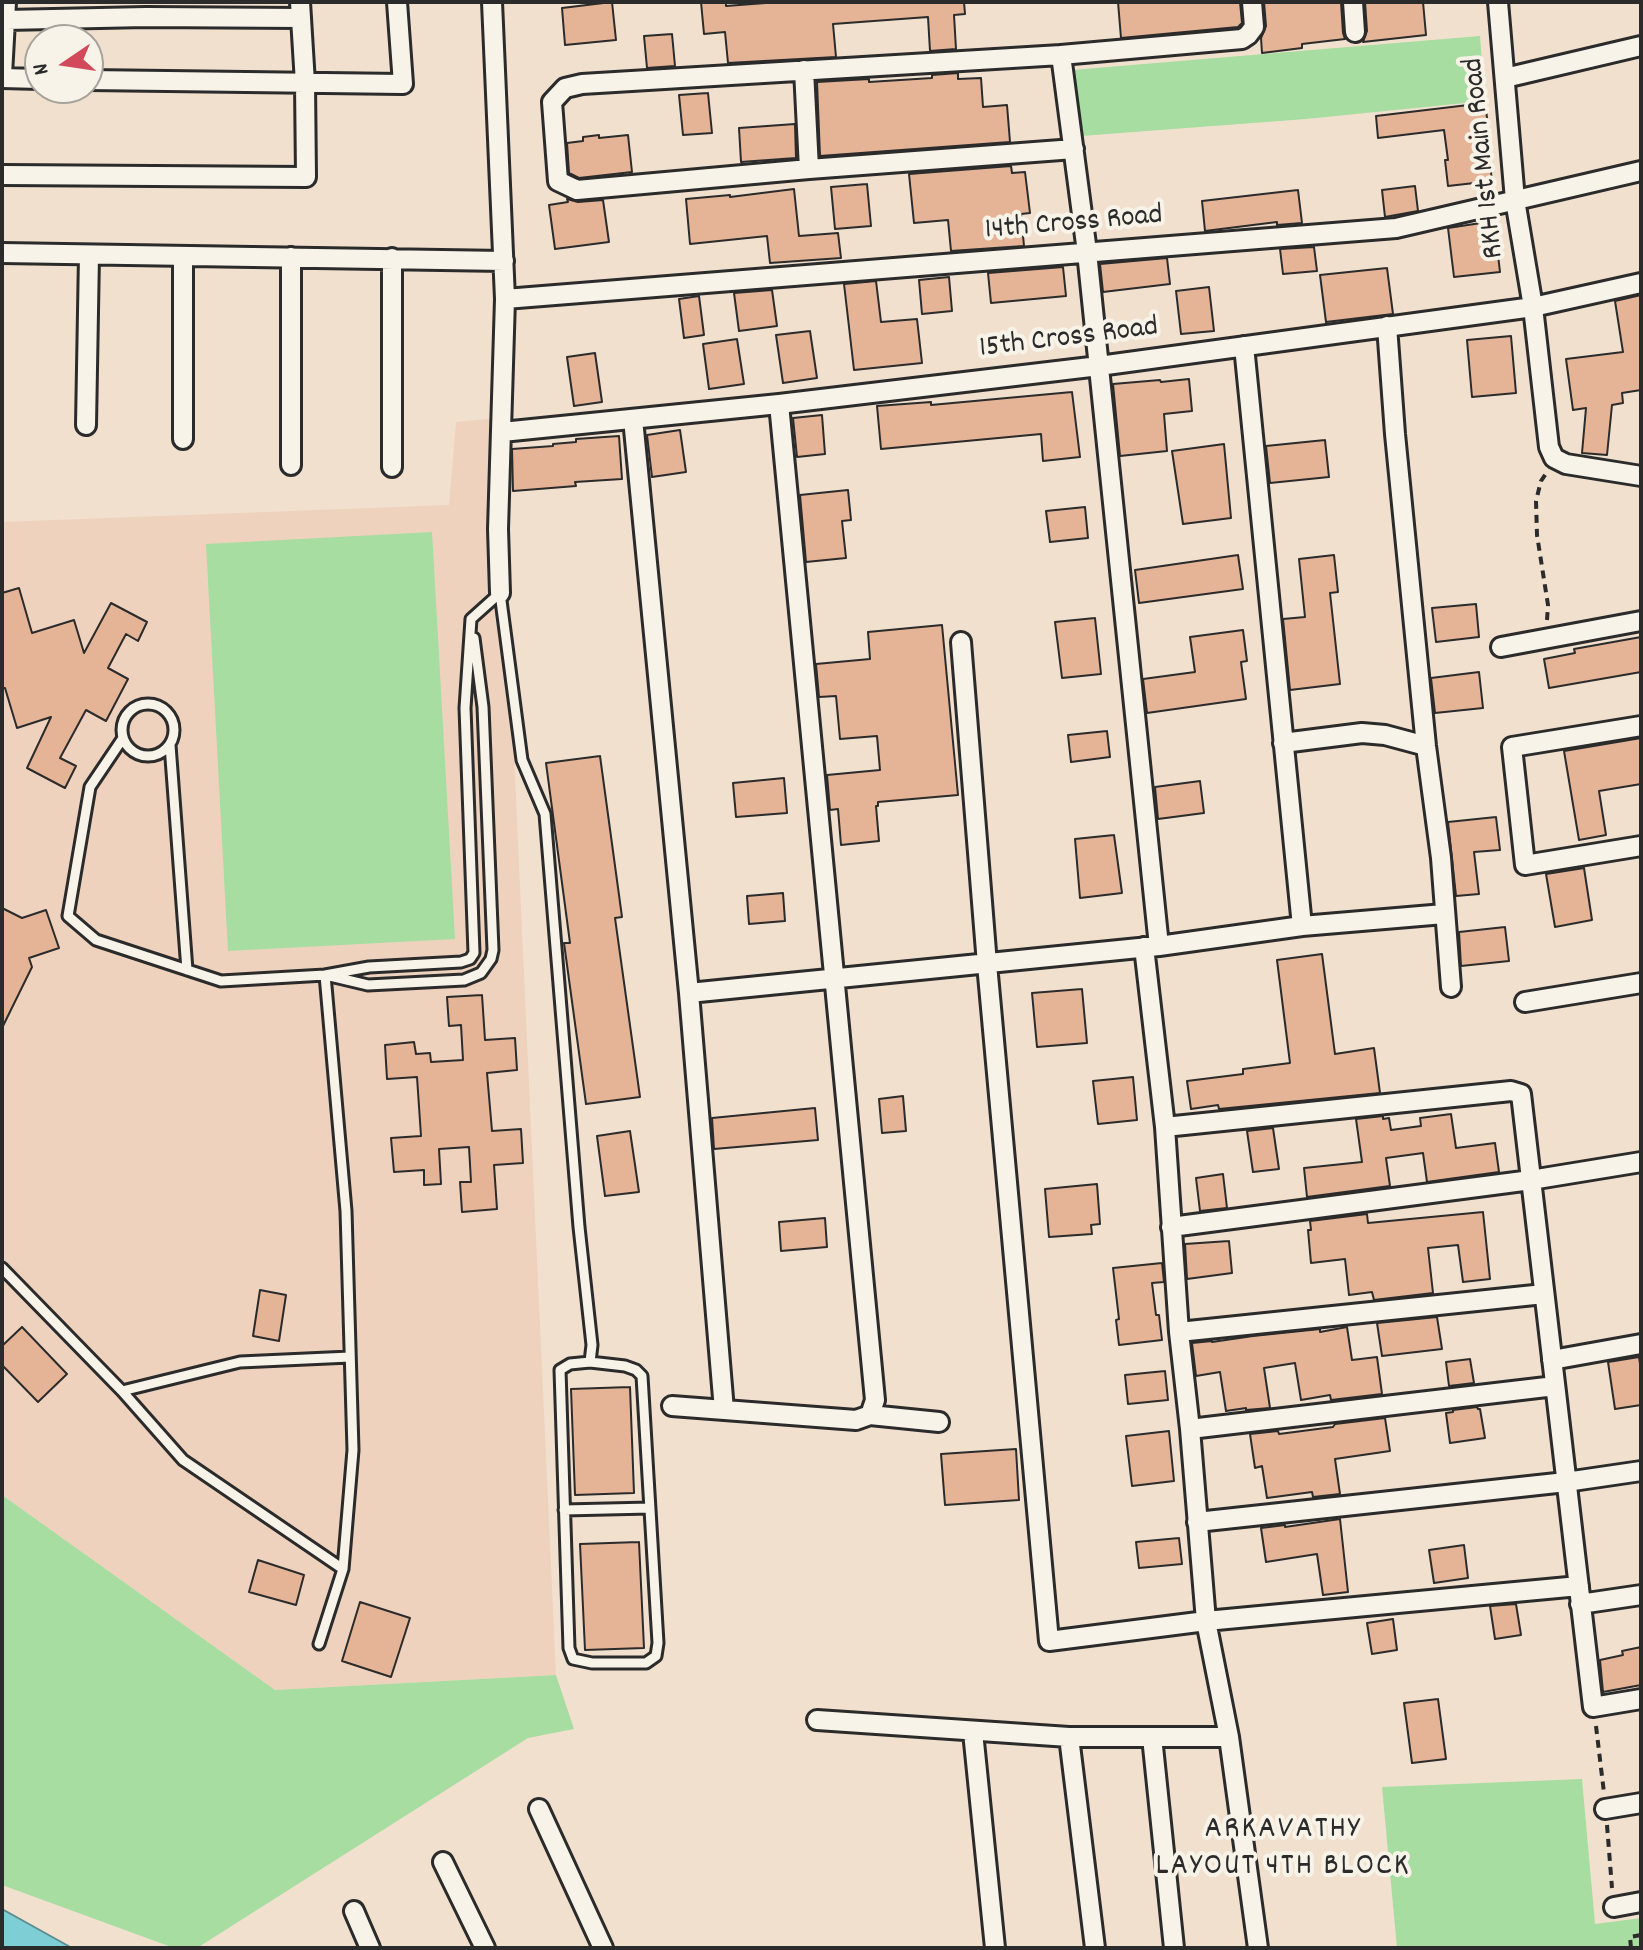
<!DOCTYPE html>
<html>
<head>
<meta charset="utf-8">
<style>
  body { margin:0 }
  #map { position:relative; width:1643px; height:1950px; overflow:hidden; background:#f2e0cf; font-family:Dekko,sans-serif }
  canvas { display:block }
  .frame { position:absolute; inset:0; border:4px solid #2b2b2b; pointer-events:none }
  .north { position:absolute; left:24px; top:24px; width:80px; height:80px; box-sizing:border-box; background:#f7f3e8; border:2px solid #a5a39c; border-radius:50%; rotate:257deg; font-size:22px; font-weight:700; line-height:32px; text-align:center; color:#2b2b2b }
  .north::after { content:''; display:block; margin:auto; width:28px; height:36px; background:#d1495b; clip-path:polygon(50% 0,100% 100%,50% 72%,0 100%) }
</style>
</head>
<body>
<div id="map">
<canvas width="1643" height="1950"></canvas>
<div class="frame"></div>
<div class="north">N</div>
</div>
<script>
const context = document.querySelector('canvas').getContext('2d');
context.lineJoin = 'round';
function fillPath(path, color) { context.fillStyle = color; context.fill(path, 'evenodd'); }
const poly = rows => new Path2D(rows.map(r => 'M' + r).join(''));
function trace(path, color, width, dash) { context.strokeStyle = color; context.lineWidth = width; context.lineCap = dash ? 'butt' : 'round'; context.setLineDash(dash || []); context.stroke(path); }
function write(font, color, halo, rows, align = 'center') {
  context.font = font + ' Dekko,sans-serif'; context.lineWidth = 8; context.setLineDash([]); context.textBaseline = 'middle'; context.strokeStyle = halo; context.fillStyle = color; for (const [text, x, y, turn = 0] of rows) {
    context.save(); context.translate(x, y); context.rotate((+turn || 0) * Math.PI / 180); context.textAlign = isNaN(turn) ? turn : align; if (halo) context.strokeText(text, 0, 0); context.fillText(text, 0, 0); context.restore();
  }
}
fillPath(poly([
  [510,417,504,535,556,1675,275,1690,2,1495,2,522,449,505,456,422]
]), '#eed2be');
fillPath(poly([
  [1480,36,1485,101,1306,119,1081,136,1072,70],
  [432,532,455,939,228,951,206,544],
  [2,1495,275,1690,556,1675,574,1729,528,1738,197,1948,174,1948,2,1885],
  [1582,1779,1595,1924,1641,1918,1641,1948,1397,1948,1382,1787]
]), '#a7dda0');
const water = poly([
  [2,1909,72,1948,2,1948,2,1909]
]);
fillPath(water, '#7dced5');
trace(water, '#5c8d91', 2);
const building = poly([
  [612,2,616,40,565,45,562,8,612,2],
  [701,2,726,2,726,6,779,2,964,2,965,14,954,15,956,49,930,51,928,17,833,24,836,57,728,63,725,32,704,34,701,2],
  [1118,2,1240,2,1242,23,1238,27,1121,38,1118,2],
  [1264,2,1341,2,1343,33,1345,39,1302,44,1302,48,1262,53,1261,38,1266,26,1264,2],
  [1365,2,1423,2,1426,35,1363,42,1367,31,1365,2],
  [672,34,675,66,647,68,644,36,672,34],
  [958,73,958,79,981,78,983,107,1007,105,1010,142,820,156,817,82,869,79,869,82,932,78,932,75,958,73],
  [708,93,712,133,683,135,679,95,708,93],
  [1485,103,1488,125,1476,126,1480,156,1489,155,1492,181,1448,186,1445,160,1448,160,1444,130,1378,138,1376,116,1485,103],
  [795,124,796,158,741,162,739,128,795,124],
  [599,135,599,138,628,135,632,172,579,178,569,173,567,143,583,141,583,137,599,135],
  [1011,166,1012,173,1025,172,1030,213,1021,214,1024,246,951,251,948,220,914,223,909,174,1011,166],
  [867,184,871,226,835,229,831,187,867,184],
  [1415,186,1418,211,1385,217,1382,190,1415,186],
  [794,189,799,236,838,233,841,258,770,263,767,236,690,244,686,199,730,195,730,197,794,189],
  [1298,190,1302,223,1277,225,1277,222,1205,231,1202,201,1298,190],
  [567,199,578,202,603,200,609,242,555,249,549,205,568,202,567,199],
  [1494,221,1500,272,1454,277,1448,228,1494,221],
  [1314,247,1317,271,1283,274,1280,249,1314,247],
  [1167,258,1170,284,1103,292,1100,264,1167,258],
  [1063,267,1066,296,991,303,988,273,1063,267],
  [1387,268,1393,314,1326,322,1320,275,1387,268],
  [949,277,952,311,922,314,919,280,949,277],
  [876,281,881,322,917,319,922,363,854,370,844,284,876,281],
  [1209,287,1214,331,1181,334,1176,291,1209,287],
  [772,290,777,326,739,331,734,293,772,290],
  [1641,295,1641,390,1622,393,1623,403,1612,405,1607,455,1582,453,1586,408,1573,410,1566,359,1623,352,1615,301,1641,295],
  [699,296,704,335,684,338,679,299,699,296],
  [810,331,817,378,783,383,776,335,810,331],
  [1511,336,1516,393,1472,397,1467,340,1511,336],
  [737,339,744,384,709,389,703,344,737,339],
  [595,353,602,402,574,406,567,357,595,353],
  [1189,379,1192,411,1164,414,1167,451,1120,456,1113,384,1160,380,1161,382,1189,379],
  [1072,392,1080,457,1043,461,1041,434,881,449,877,406,931,402,931,405,1072,392],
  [822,415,825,454,797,457,793,418,822,415],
  [680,430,686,472,652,477,647,435,680,430],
  [619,436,622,479,575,482,576,486,513,491,512,449,553,446,553,444,576,442,576,439,619,436],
  [1325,440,1329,477,1270,483,1266,446,1325,440],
  [1224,444,1231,518,1183,524,1172,451,1224,444],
  [848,490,851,520,842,521,846,558,806,562,800,495,848,490],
  [1085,507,1088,538,1050,542,1046,511,1085,507],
  [1238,555,1243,589,1139,603,1135,570,1238,555],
  [1334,555,1338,592,1330,593,1340,684,1290,690,1283,619,1305,617,1299,559,1334,555],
  [19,588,32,633,74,620,84,653,111,603,147,622,138,641,126,634,108,668,128,679,106,721,86,710,60,758,76,766,65,788,27,768,51,717,17,728,5,688,2,688,2,593,19,588],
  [1476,604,1479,637,1436,642,1432,608,1476,604],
  [1095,618,1101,674,1062,678,1055,622,1095,618],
  [942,625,958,795,878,802,878,806,876,806,879,841,841,845,838,809,830,810,827,775,880,770,877,736,840,739,836,696,819,697,816,664,870,659,868,632,942,625],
  [1243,630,1247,661,1241,662,1246,699,1147,713,1143,679,1195,672,1190,637,1243,630],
  [1641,637,1641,672,1549,688,1544,659,1575,653,1574,649,1641,637],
  [1479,672,1483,708,1435,713,1431,678,1479,672],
  [1107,731,1110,757,1071,762,1068,735,1107,731],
  [1641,738,1641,784,1599,791,1606,835,1579,840,1564,751,1641,738],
  [600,756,622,917,615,918,640,1097,586,1104,564,943,570,943,546,763,600,756],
  [784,778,787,813,736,817,733,783,784,778],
  [1200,781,1204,813,1158,819,1155,787,1200,781],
  [1496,817,1500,850,1474,852,1479,894,1456,896,1448,822,1496,817],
  [1114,835,1122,893,1080,898,1075,839,1114,835],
  [1584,868,1592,920,1555,927,1546,874,1584,868],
  [783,893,785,921,749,924,747,896,783,893],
  [2,908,22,918,46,910,59,948,29,958,32,967,2,1028,2,908],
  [1505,927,1509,961,1461,966,1459,932,1505,927],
  [1322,954,1335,1054,1374,1048,1380,1093,1219,1109,1218,1105,1191,1109,1187,1081,1243,1074,1243,1069,1290,1063,1277,960,1322,954],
  [1082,989,1087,1043,1037,1047,1032,993,1082,989],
  [482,995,485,1040,515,1038,517,1070,487,1073,492,1131,521,1129,523,1163,494,1165,497,1209,462,1212,460,1182,471,1182,469,1147,439,1149,441,1184,424,1185,424,1170,394,1172,391,1138,421,1136,417,1077,387,1079,385,1045,414,1042,416,1054,430,1053,431,1062,463,1060,461,1025,449,1026,447,997,482,995],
  [1133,1077,1137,1120,1098,1124,1093,1081,1133,1077],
  [903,1096,906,1131,882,1133,879,1099,903,1096],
  [815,1108,818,1140,714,1149,712,1118,815,1108],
  [1451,1114,1456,1148,1495,1143,1499,1172,1427,1182,1423,1153,1386,1158,1390,1186,1307,1197,1304,1168,1362,1162,1356,1119,1383,1116,1383,1119,1389,1118,1391,1130,1421,1126,1420,1118,1451,1114],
  [1273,1128,1279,1169,1253,1172,1247,1131,1273,1128],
  [630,1131,639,1192,605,1196,597,1136,630,1131],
  [1223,1174,1227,1208,1200,1211,1196,1178,1223,1174],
  [1097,1184,1100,1224,1091,1225,1092,1234,1049,1237,1045,1189,1097,1184],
  [1483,1212,1490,1279,1463,1282,1458,1245,1428,1248,1433,1293,1374,1300,1372,1292,1349,1295,1345,1259,1311,1263,1308,1230,1311,1230,1310,1221,1367,1214,1368,1223,1483,1212],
  [825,1218,827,1247,781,1251,779,1222,825,1218],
  [1229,1241,1232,1273,1187,1279,1185,1244,1229,1241],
  [1162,1263,1164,1282,1152,1283,1156,1315,1159,1315,1162,1340,1119,1345,1116,1320,1119,1319,1113,1268,1162,1263],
  [260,1290,286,1295,279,1341,253,1336,260,1290],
  [1437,1317,1442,1349,1382,1356,1377,1323,1437,1317],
  [22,1327,67,1374,38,1402,2,1365,2,1346,22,1327],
  [1347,1327,1352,1360,1377,1357,1382,1394,1331,1400,1330,1395,1301,1400,1295,1363,1264,1368,1270,1408,1246,1410,1246,1408,1226,1411,1220,1372,1196,1376,1192,1343,1212,1341,1212,1342,1253,1336,1320,1329,1320,1332,1347,1327],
  [1639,1357,1641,1370,1641,1405,1615,1409,1608,1362,1639,1357],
  [1470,1359,1474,1383,1449,1386,1446,1362,1470,1359],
  [1165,1371,1168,1400,1128,1404,1125,1375,1165,1371],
  [630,1387,634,1493,575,1495,571,1389,630,1387],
  [1477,1407,1478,1409,1480,1409,1485,1438,1450,1443,1446,1413,1453,1412,1453,1410,1477,1407],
  [1385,1418,1390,1451,1335,1459,1340,1494,1313,1497,1312,1492,1267,1498,1262,1466,1255,1468,1250,1434,1278,1431,1279,1434,1333,1427,1335,1424,1385,1418],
  [1169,1431,1174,1481,1132,1486,1126,1436,1169,1431],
  [1016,1449,1019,1500,945,1505,941,1454,1016,1449],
  [1340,1519,1348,1592,1323,1595,1317,1554,1266,1562,1261,1528,1285,1525,1285,1527,1340,1519],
  [1179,1538,1182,1564,1139,1568,1136,1542,1179,1538],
  [639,1542,644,1648,585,1650,580,1544,639,1542],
  [1464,1545,1468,1578,1434,1583,1429,1550,1464,1545],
  [258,1560,304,1575,296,1605,249,1592,258,1560],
  [360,1602,410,1618,391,1677,342,1661,360,1602],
  [1516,1604,1521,1635,1495,1639,1490,1606,1516,1604],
  [1393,1619,1397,1650,1372,1654,1367,1623,1393,1619],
  [1641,1647,1641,1685,1603,1692,1600,1660,1623,1655,1622,1651,1641,1647],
  [1438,1699,1446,1759,1412,1763,1404,1703,1438,1699]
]);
fillPath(building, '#e5b396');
trace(building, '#2b2b2b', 2);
const lane = poly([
  [500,593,522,760,545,814,579,1227,592,1345,590,1362,570,1364,560,1370,569,1648,573,1659,592,1663,646,1663,656,1656,658,1643,642,1376,636,1370,625,1366,590,1362],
  '122 730a26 26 0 1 1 52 0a26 26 0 1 1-52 0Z',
  [123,738,90,787,68,916,96,940,221,981,325,975,346,1211,353,1450,343,1569,319,1644],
  [170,745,187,970],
  [325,975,369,967,461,962,470,959,474,953,465,708,471,619,500,593],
  [330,976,368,985,464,980,481,973,491,959,493,950,483,707,474,638],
  [2,1268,122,1391,183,1460,343,1569],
  [122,1391,240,1362,350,1357],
  [564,1510,650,1508]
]);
const street = poly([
  [492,2,505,299,498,529,500,593],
  [1353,2,1355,32],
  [1498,2,1515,200,1533,307,1549,447,1554,458,1566,464,1641,476],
  [6,20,146,17,301,18],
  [1061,55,1087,252,1159,946],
  [804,70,809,169],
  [2,75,6,2],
  [2,78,40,79],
  [1505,78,1641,46],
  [88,80,403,84,397,2],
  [1074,149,809,169,577,190,558,181,552,102,565,88,582,84,1061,55,1242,39,1248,35,1254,27,1252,2],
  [2,175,306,177,305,83,300,2],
  [2,253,504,261],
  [291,257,291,465],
  [505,299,1396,228,1641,171],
  [1387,326,1395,434,1426,746,1441,858,1451,987],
  [1244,346,1302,926],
  [633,419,689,993,724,1410],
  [86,425,89,255],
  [502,432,779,404,1099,366,1533,307,1641,283],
  [183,439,183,257],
  [392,467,392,258],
  [961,642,987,964,1049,1641,1206,1621,1579,1586],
  [1501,647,1641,621],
  [1641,726,1512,747,1525,865,1641,846],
  [1283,743,1362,733,1385,735,1426,746],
  [1144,947,1165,1127,1511,1091,1521,1094,1593,1707,1641,1699],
  [689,993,1159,946,1302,926,1444,914],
  [1525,1002,1641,983],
  [1171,1227,1531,1180,1641,1162],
  [1179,1332,1544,1294],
  [1552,1360,1641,1344],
  [672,1406,856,1420,870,1415,875,1400,779,404],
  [870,1415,939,1422],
  [1190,1429,1555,1386],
  [1197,1522,1566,1482,1641,1471],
  [1580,1604,1641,1595],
  [817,1720,1069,1737,1229,1737,1206,1621,1190,1429,1179,1332,1165,1127],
  [973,1732,995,1948],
  [1069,1737,1095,1948],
  [1152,1737,1174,1948],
  [1229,1737,1258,1948],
  [539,1809,603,1948],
  [1605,1809,1641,1803],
  [443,1862,485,1948],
  [1614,1907,1641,1902],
  [354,1911,370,1948]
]);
trace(lane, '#2b2b2b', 15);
trace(street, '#2b2b2b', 24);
trace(poly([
  [1547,620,1548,605,1537,535,1536,501,1541,481,1547,472],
  [1596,1726,1604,1793],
  [1607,1825,1612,1888],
  [1631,1948,1630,1937,1641,1935]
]), '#2b2b2b', 4, [8, 6]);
trace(lane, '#f7f3e8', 9);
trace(street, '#f7f3e8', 18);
write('30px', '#2b2b2b', '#f7f3e8', [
  ["RKH 1st Main Road",1486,158,-96],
  ["14th Cross Road",1074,225,-5],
  ["15th Cross Road",1069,340,-7]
]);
context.letterSpacing = '2px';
write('32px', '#2b2b2b', '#f7f3e8', [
  ["ARKAVATHY",1283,1832],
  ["LAYOUT 4TH BLOCK",1283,1869]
]);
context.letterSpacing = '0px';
</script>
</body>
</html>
